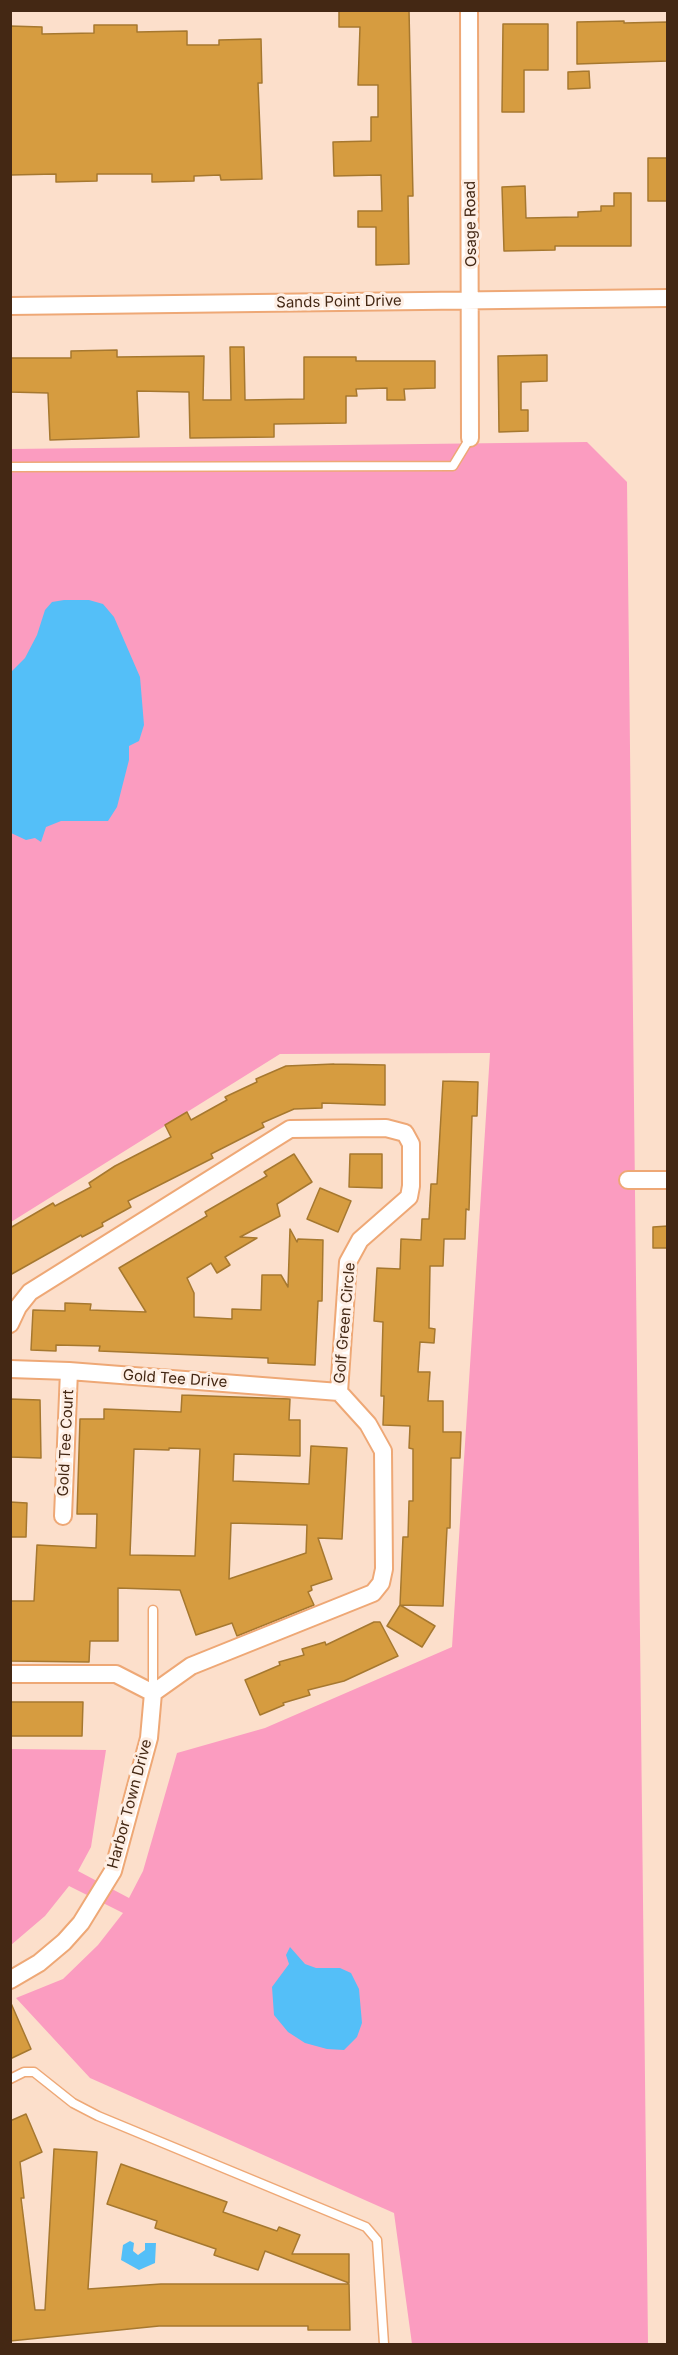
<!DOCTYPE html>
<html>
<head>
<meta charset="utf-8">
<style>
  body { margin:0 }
  #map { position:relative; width:678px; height:2355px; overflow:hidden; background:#fcdfcb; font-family:Inter,sans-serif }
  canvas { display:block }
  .frame { position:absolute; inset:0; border:12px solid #442814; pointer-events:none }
</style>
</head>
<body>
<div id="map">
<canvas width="678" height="2355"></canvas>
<div class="frame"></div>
</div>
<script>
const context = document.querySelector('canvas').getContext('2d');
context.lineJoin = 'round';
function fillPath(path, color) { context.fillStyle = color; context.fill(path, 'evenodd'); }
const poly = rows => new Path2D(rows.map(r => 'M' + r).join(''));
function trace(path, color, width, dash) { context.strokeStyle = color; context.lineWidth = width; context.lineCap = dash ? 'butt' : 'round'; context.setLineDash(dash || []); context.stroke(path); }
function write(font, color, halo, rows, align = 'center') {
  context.font = font + ' Inter,sans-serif'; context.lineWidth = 6; context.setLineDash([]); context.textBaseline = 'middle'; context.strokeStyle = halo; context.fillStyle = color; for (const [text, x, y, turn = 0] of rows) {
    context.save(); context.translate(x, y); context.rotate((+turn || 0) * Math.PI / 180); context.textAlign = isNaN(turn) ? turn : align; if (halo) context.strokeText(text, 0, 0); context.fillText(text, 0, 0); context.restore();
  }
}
fillPath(poly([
  [587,442,627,482,648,2344,412,2344,394,2213,90,2078,16,1998,63,1979,98,1945,123,1913,69,1886,45,1916,11,1945,11,1749,106,1750,91,1847,78,1871,129,1898,143,1871,177,1753,265,1728,452,1647,490,1053,280,1054,11,1222,11,449]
]), '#fb9cc0');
fillPath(poly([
  [64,600,89,600,103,604,114,617,140,677,144,725,139,741,129,746,129,760,117,807,108,821,61,821,46,827,41,842,35,838,26,840,11,833,11,672,25,658,37,635,45,610,52,602],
  [290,1947,305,1964,316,1968,340,1968,351,1973,359,1989,362,2023,357,2037,344,2050,327,2049,305,2043,288,2032,274,2015,272,1987,289,1964,286,1955],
  [130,2241,134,2243,133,2251,138,2255,145,2250,145,2243,156,2243,155,2263,139,2270,121,2260,123,2245]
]), '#54bff8');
const building = poly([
  [339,10,409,10,413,196,408,196,409,264,376,265,376,227,358,227,358,211,382,211,381,175,334,176,333,142,371,141,371,117,378,117,378,85,358,85,360,27,339,27,339,10],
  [624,21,624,23,668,22,668,61,577,64,577,22,624,21],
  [503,24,548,24,548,70,524,70,524,112,502,112,503,24],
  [94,25,137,25,137,32,187,31,187,45,219,45,219,40,261,39,262,83,258,83,262,179,221,180,220,175,194,176,194,181,152,182,152,174,97,174,97,181,56,182,56,174,10,175,10,26,42,27,42,34,94,33,94,25],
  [589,71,590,88,568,89,568,72,589,71],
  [648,158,668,158,668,201,648,201,648,158],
  [525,186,526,218,578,217,578,212,601,211,601,206,614,206,614,193,631,193,631,246,555,246,555,250,504,251,502,187,525,186],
  [230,347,244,347,245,400,304,399,304,357,356,357,356,361,435,361,435,388,404,389,405,400,387,400,387,388,356,389,357,396,346,396,346,423,274,424,274,437,190,438,189,392,137,391,139,437,50,440,48,393,10,392,10,358,71,358,71,351,117,350,117,357,204,356,203,400,231,400,230,347],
  [547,355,547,381,521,382,521,410,528,410,528,431,499,432,498,356,547,355],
  [334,1064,385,1065,385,1105,322,1103,322,1108,294,1109,262,1123,264,1127,211,1154,213,1158,128,1201,131,1207,102,1223,103,1226,82,1237,81,1235,10,1275,10,1228,53,1203,55,1206,91,1187,89,1183,115,1166,171,1137,165,1125,187,1112,191,1120,227,1100,225,1097,257,1082,256,1079,286,1066,334,1064],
  [443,1081,478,1082,477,1116,472,1116,469,1210,466,1209,465,1239,444,1239,443,1266,430,1266,429,1328,435,1329,434,1343,420,1342,418,1372,430,1372,428,1401,443,1401,443,1432,461,1432,460,1458,451,1458,450,1528,447,1528,443,1606,400,1605,403,1537,408,1537,409,1501,413,1501,413,1449,409,1448,410,1426,383,1425,384,1396,381,1396,383,1322,374,1321,377,1268,400,1269,401,1239,421,1240,422,1219,429,1219,431,1184,437,1184,443,1081],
  [294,1154,312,1182,277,1204,280,1216,240,1237,257,1238,225,1257,230,1265,217,1273,211,1263,187,1278,194,1293,194,1317,232,1319,232,1309,261,1310,262,1275,281,1275,288,1287,290,1229,297,1242,298,1239,323,1240,322,1301,318,1301,315,1365,268,1363,268,1358,99,1351,100,1346,56,1345,56,1351,31,1350,33,1310,65,1311,65,1303,91,1304,90,1310,146,1312,119,1268,207,1216,205,1212,267,1176,264,1172,294,1154],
  [350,1154,382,1154,382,1188,349,1187,350,1154],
  [320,1188,351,1201,338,1232,307,1219,320,1188],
  [668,1226,668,1248,653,1248,653,1227,668,1226],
  [182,1395,290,1399,289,1420,300,1420,300,1456,234,1454,233,1481,309,1484,311,1446,347,1448,342,1539,318,1538,332,1579,311,1586,312,1590,308,1592,314,1605,237,1636,232,1623,196,1635,180,1590,118,1588,118,1641,90,1641,89,1662,10,1661,10,1601,34,1601,37,1545,96,1548,97,1514,77,1514,80,1419,104,1419,104,1409,181,1412,182,1395],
  [169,1448,200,1449,195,1556,130,1555,134,1449,169,1450,169,1448],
  [231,1523,307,1525,306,1553,229,1579,231,1523],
  [10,1399,40,1400,41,1458,10,1457,10,1399],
  [10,1502,27,1503,26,1537,10,1537,10,1502],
  [400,1605,435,1626,422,1647,387,1626,400,1605],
  [374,1622,380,1622,398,1656,344,1681,308,1690,310,1695,283,1703,284,1705,260,1715,245,1680,280,1665,279,1662,304,1655,302,1649,325,1642,326,1645,374,1622],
  [10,1702,83,1702,82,1736,10,1736,10,1702],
  [10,2001,31,2049,10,2059,10,2001],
  [26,2114,42,2152,20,2162,24,2198,21,2198,35,2310,45,2310,54,2149,97,2152,88,2289,161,2284,349,2284,350,2330,308,2330,308,2326,159,2326,10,2341,10,2121,26,2114],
  [121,2164,227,2202,223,2212,277,2231,279,2227,300,2235,292,2254,349,2254,349,2283,265,2251,258,2270,214,2255,216,2249,155,2228,157,2221,107,2204,121,2164]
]);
fillPath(building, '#d69c40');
trace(building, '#a6782f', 1.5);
const lane = poly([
  [10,467,453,466,470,438],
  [153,1610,153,1693],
  [10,2079,24,2072,34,2072,73,2103,98,2116,366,2227,377,2240,384,2344]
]);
const street = poly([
  [469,10,470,438],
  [10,306,668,298],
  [628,1180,668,1180],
  [10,1324,18,1307,30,1292,290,1129,386,1128,405,1133,411,1144,411,1186,409,1197,360,1240,348,1262,339,1392,368,1424,383,1451,384,1569,381,1583,373,1593,191,1666,153,1693,116,1674,10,1674],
  [10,1369,69,1371,339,1392],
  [63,1516,69,1371],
  [10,1980,39,1963,64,1942,81,1923,113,1871,149,1738,153,1693]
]);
trace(lane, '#eea876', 11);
trace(street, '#eea876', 20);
trace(lane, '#fff', 8);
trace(street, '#fff', 16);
write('15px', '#442814', '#feefe5', [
  ["Osage Road",471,224,-91],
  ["Sands Point Drive",339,302,-1],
  ["Golf Green Circle",345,1323,-85],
  ["Gold Tee Drive",175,1379,4],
  ["Gold Tee Court",66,1443,-87],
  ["Harbor Town Drive",130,1804,-75]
]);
</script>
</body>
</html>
